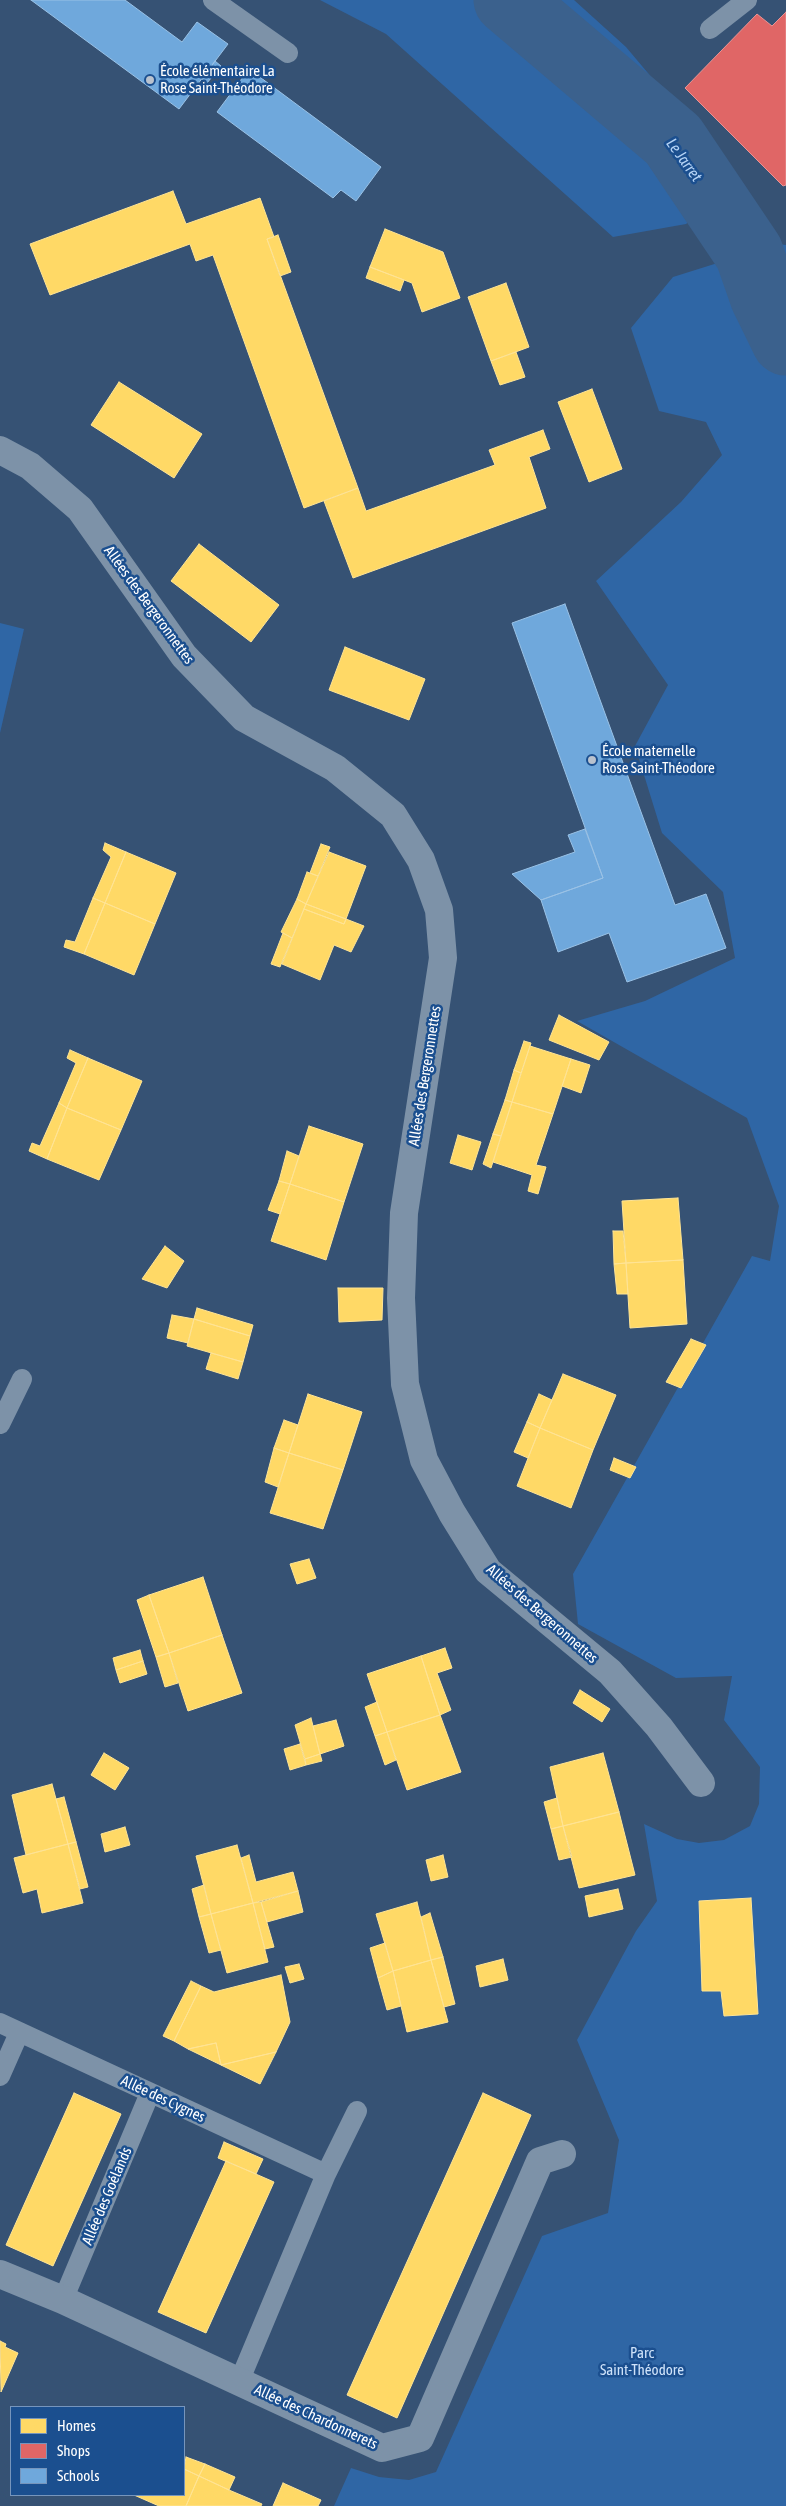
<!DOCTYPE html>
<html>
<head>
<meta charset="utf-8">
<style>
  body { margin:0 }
  #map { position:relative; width:786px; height:2506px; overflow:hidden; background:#365274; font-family:"Asap Condensed",sans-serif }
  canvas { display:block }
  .legend { position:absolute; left:10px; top:2406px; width:175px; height:90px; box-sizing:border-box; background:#1b4f8f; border:1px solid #7695bc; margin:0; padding:6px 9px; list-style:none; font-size:15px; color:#fff }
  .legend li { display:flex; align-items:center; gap:10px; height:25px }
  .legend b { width:25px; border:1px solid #7695bc }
</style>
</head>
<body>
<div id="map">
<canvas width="786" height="2506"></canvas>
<ul class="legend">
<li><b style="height:14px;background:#ffd966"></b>Homes</li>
<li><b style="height:14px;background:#e06666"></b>Shops</li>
<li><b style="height:14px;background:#6fa8dc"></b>Schools</li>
</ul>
</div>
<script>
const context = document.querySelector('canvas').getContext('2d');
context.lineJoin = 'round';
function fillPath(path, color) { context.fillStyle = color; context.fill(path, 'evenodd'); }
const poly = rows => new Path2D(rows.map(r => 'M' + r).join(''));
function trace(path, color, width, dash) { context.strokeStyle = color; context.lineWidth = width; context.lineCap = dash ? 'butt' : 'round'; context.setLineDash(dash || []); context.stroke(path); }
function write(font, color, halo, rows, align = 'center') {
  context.font = font + ' "Asap Condensed",sans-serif'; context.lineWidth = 5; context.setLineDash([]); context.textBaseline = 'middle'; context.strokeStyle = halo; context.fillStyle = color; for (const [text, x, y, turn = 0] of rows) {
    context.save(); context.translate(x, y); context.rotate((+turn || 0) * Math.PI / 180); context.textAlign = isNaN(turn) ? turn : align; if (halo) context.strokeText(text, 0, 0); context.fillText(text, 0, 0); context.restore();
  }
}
fillPath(poly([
  [320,0,574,0,626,47,738,180,686,224,613,237,386,34],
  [778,244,786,245,786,2506,334,2506,351,2468,379,2477,409,2480,436,2472,542,2236,608,2213,619,2140,577,2040,636,1931,657,1901,644,1824,677,1839,699,1843,724,1840,750,1826,759,1804,760,1767,724,1720,732,1676,676,1678,578,1624,573,1574,752,1256,770,1261,779,1206,747,1118,577,1021,645,1001,735,958,723,892,662,833,635,746,668,685,596,581,681,502,722,455,706,422,659,411,631,328,673,277],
  [0,623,24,629,0,733]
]), '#2f66a5');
const homes = poly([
  [173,191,186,224,260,198,274,237,267,239,358,488,304,508,213,255,196,261,190,244,50,295,30,244,173,191],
  [385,229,443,252,460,298,422,312,412,283,370,267,385,229],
  [278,235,291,272,280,276,267,239,278,235],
  [370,267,404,280,400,291,366,278,370,267],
  [506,283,529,347,491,361,468,297,506,283],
  [516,352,525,377,500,385,491,361,516,352],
  [119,382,202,434,174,478,91,425,119,382],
  [592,389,622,469,589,482,558,402,592,389],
  [543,430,550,449,529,457,546,508,353,578,324,501,358,488,366,511,495,465,489,450,543,430],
  [199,544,279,605,251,642,171,581,199,544],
  [345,647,425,679,409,720,329,690,345,647],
  [105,843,126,852,105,903,93,898,111,857,103,850,105,843],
  [321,844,330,847,318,876,310,873,321,844],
  [126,852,176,873,155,924,105,903,126,852],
  [329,852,366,866,346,919,306,904,329,852],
  [307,872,318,876,306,904,297,899,307,872],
  [93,898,105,903,84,954,64,947,66,940,75,942,93,898],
  [297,899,306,904,292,938,281,932,297,899],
  [105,903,155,924,134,975,84,954,105,903],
  [306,904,346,919,344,924,304,909,306,904],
  [304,909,344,924,346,919,364,926,351,952,334,945,320,980,282,964,304,909],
  [283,933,292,938,280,967,271,964,283,933],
  [559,1015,609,1042,599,1060,549,1040,559,1015],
  [524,1041,531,1043,521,1073,514,1070,524,1041],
  [530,1046,571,1059,553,1114,512,1102,530,1046],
  [70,1050,88,1058,67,1108,59,1103,76,1063,67,1058,70,1050],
  [88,1058,142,1081,121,1130,67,1108,88,1058],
  [571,1059,590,1065,581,1093,562,1086,571,1059],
  [514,1070,521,1073,512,1102,505,1100,514,1070],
  [505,1100,512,1102,501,1136,493,1134,505,1100],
  [512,1102,553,1114,536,1165,546,1167,538,1194,528,1191,532,1175,493,1162,512,1102],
  [59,1103,67,1108,47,1159,29,1151,32,1143,40,1146,59,1103],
  [67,1108,121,1130,99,1180,47,1159,67,1108],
  [309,1126,363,1144,344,1202,290,1184,309,1126],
  [493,1134,501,1136,491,1168,483,1164,493,1134],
  [458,1135,481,1142,472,1170,450,1163,458,1135],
  [287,1151,299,1156,290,1184,279,1181,287,1151],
  [279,1181,290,1184,280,1214,268,1210,279,1181],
  [290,1184,344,1202,326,1260,271,1241,290,1184],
  [678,1198,683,1260,626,1263,622,1201,678,1198],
  [613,1231,623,1231,626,1263,614,1264,613,1231],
  [165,1246,184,1261,167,1288,142,1279,165,1246],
  [683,1260,687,1324,630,1328,626,1263,683,1260],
  [626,1263,628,1294,617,1294,614,1264,626,1263],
  [338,1288,383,1288,382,1320,339,1322,338,1288],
  [197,1308,253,1325,250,1336,194,1319,197,1308],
  [172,1315,194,1319,188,1343,167,1338,172,1315],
  [194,1319,250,1336,243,1362,187,1346,194,1319],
  [691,1339,706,1345,681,1388,666,1382,691,1339],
  [211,1353,243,1362,238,1379,206,1369,211,1353],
  [563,1374,616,1395,593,1450,540,1428,563,1374],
  [308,1394,362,1412,343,1470,289,1453,308,1394],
  [539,1394,552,1400,540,1428,527,1422,539,1394],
  [284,1420,298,1425,289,1453,274,1448,284,1420],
  [527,1422,540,1428,528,1458,514,1452,527,1422],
  [540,1428,593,1450,571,1508,517,1486,540,1428],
  [274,1448,289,1453,278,1487,265,1482,274,1448],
  [289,1453,343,1470,323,1529,270,1513,289,1453],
  [614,1458,636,1467,630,1478,610,1470,614,1458],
  [309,1559,316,1578,297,1584,290,1564,309,1559],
  [203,1577,222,1635,169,1653,149,1595,203,1577],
  [149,1595,169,1653,156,1657,137,1600,149,1595],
  [222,1635,242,1693,188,1711,169,1653,222,1635],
  [445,1648,452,1668,437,1673,451,1710,440,1715,421,1656,445,1648],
  [140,1650,143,1661,116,1670,113,1658,140,1650],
  [169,1653,178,1683,165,1687,156,1657,169,1653],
  [421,1656,440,1715,387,1732,367,1674,421,1656],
  [143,1661,147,1674,120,1683,116,1670,143,1661],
  [580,1690,610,1709,602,1722,573,1703,580,1690],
  [377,1702,387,1732,375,1736,365,1707,377,1702],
  [440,1715,461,1772,407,1790,387,1732,440,1715],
  [311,1718,320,1754,305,1759,295,1725,311,1718],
  [336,1720,344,1746,320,1754,313,1726,336,1720],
  [387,1732,396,1760,385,1765,375,1736,387,1732],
  [300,1744,306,1765,290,1770,284,1749,300,1744],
  [104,1753,129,1768,115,1790,91,1775,104,1753],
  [603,1753,619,1812,563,1826,550,1767,603,1753],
  [320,1754,322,1761,306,1765,305,1759,320,1754],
  [52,1784,68,1844,26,1855,12,1795,52,1784],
  [64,1797,76,1842,68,1844,56,1799,64,1797],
  [557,1798,563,1826,551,1829,544,1802,557,1798],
  [619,1812,635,1875,579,1888,563,1826,619,1812],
  [563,1826,572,1857,559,1860,551,1829,563,1826],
  [125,1827,130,1845,105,1852,101,1834,125,1827],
  [76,1842,88,1887,80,1889,68,1844,76,1842],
  [68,1844,83,1903,42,1913,37,1889,23,1893,14,1858,68,1844],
  [237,1845,253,1903,211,1914,196,1856,237,1845],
  [249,1855,256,1882,293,1872,298,1891,253,1903,241,1858,249,1855],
  [443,1855,448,1877,431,1881,426,1860,443,1855],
  [204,1885,211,1914,199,1917,192,1889,204,1885],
  [618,1889,623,1909,589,1917,585,1896,618,1889],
  [298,1891,303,1912,267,1922,261,1902,298,1891],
  [751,1898,758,2014,724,2016,721,1991,702,1991,699,1901,751,1898],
  [261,1902,274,1947,265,1949,253,1903,261,1902],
  [417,1902,431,1960,393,1971,376,1914,417,1902],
  [253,1903,268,1962,227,1973,211,1914,253,1903],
  [430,1913,443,1957,431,1960,421,1917,430,1913],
  [211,1914,221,1950,209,1953,199,1917,211,1914],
  [385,1943,393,1971,378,1978,370,1948,385,1943],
  [443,1957,455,2004,444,2007,431,1960,443,1957],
  [503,1959,508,1980,480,1987,476,1966,503,1959],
  [431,1960,448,2022,407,2032,393,1971,431,1960],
  [299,1964,304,1979,290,1983,285,1967,299,1964],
  [393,1971,401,2006,387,2010,378,1978,393,1971],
  [281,1975,290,2022,276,2052,221,2065,216,2043,188,2049,174,2041,201,1986,214,1992,281,1975],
  [191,1981,201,1986,174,2041,163,2036,191,1981],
  [216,2043,221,2065,188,2049,216,2043],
  [276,2052,260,2084,221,2065,276,2052],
  [74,2093,121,2114,53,2266,6,2245,74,2093],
  [483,2093,531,2115,397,2418,347,2395,483,2093],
  [224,2142,263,2159,256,2174,218,2158,224,2142],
  [226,2161,274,2182,206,2333,158,2312,226,2161],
  [0,2341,6,2344,5,2347,18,2353,1,2392,0,2341],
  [186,2457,205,2464,199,2476,184,2469,186,2457],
  [205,2464,235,2477,229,2490,199,2476,205,2464],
  [184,2469,199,2476,186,2506,159,2506,134,2495,184,2495,184,2469],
  [199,2476,229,2490,262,2504,261,2506,186,2506,199,2476],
  [283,2483,321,2500,318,2506,273,2506,283,2483]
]);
fillPath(homes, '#ffd966');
trace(homes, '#ffe494', 1);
const shops = poly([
  [786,12,786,185,783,186,685,88,757,14,772,26,786,12]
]);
fillPath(shops, '#e06666');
trace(shops, '#e99494', 1);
const schools = poly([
  [31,0,125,0,182,42,197,22,228,44,179,109,31,0],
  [215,61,221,66,207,83,202,79,215,61],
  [249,69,381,167,356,201,341,190,333,198,217,112,249,69],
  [565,604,675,905,706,894,726,948,627,982,609,933,558,952,541,900,603,878,512,623,565,604],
  [585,829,603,878,541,900,512,874,575,852,568,835,585,829]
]);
fillPath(schools, '#6fa8dc');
trace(schools, '#9ac2e6', 1);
trace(poly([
  [755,273,786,263]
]), '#3b618d', 11);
trace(poly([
  [508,0,673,140,749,253,764,296,786,341]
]), '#3b618d', 69);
trace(poly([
  [213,0,288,53],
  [710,29,747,0],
  [0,1424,22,1379],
  [0,2023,326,2174],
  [0,2076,19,2033],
  [63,2300,150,2093],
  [239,2382,326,2174,357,2111]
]), '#7d92a8', 20);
trace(poly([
  [0,450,30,466,80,509,184,656,244,718,335,768,393,815,421,860,439,910,443,958,404,1213,401,1298,405,1384,424,1460,452,1513,488,1571,610,1672,659,1727,701,1783],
  [0,2274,63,2300,382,2448,420,2438,540,2161,562,2154]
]), '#7d92a8', 28);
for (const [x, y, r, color] of [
  [150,80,5,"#b9c2ce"],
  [592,760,5,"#b9c2ce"]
]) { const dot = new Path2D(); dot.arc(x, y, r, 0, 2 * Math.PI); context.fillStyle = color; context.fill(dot); trace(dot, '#1b4f8f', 2); }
write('15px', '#fff', '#1b4f8f', [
  ["École élémentaire La",160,71],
  ["Rose Saint-Théodore",160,88],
  ["École maternelle",602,751],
  ["Rose Saint-Théodore",602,768]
], 'left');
write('15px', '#fff', '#1b4f8f', [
  ["Allées des Bergeronnettes",149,605,54],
  ["Allées des Bergeronnettes",425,1076,-81],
  ["Allées des Bergeronnettes",542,1614,41],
  ["Allée des Cygnes",163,2099,25],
  ["Allée des Goélands",107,2196,-67],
  ["Allée des Chardonnerets",316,2417,25]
]);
write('15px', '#cfe3fa', '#1b4f8f', [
  ["Parc",642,2353],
  ["Saint-Théodore",642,2370]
]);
write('italic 16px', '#b5d3f5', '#1b4f8f', [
  ["Le Jarret",684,160,54]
]);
</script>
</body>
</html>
